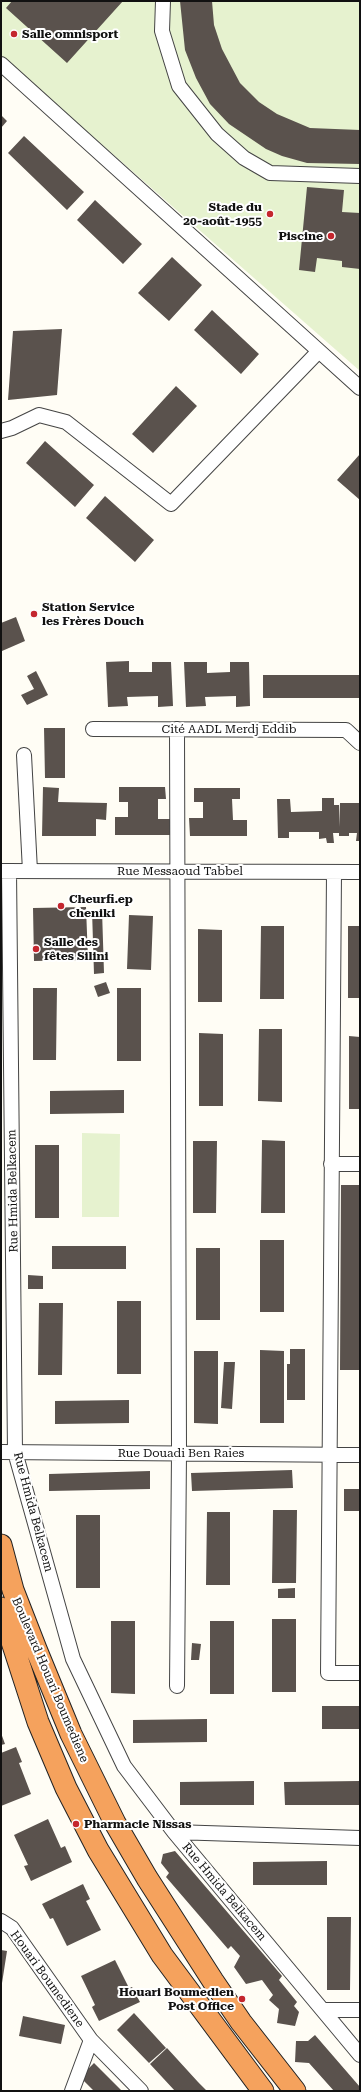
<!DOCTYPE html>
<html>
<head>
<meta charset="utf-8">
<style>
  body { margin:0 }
  #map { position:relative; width:361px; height:2092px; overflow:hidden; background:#fffdf5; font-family:"Roboto Serif",serif }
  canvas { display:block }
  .frame { position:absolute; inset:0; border:2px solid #111; pointer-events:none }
</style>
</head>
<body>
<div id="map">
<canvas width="361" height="2092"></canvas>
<div class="frame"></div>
</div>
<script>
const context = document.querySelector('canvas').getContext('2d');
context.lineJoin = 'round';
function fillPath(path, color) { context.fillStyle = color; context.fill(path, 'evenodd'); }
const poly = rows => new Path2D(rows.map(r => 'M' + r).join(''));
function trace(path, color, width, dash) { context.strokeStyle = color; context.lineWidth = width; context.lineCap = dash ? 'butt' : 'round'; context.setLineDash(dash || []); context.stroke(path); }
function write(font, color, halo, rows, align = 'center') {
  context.font = font + ' "Roboto Serif",serif'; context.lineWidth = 4; context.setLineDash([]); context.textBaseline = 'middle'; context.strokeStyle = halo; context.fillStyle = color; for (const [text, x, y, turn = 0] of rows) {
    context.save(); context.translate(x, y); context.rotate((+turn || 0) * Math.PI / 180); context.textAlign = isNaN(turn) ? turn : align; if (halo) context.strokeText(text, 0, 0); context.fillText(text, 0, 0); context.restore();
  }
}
fillPath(poly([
  [1,1,360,1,360,371,1,56],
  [82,1133,120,1134,119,1217,82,1217]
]), '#e6f2cf');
fillPath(poly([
  [12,1,123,1,67,63,6,8],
  [180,1,212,1,214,25,222,49,240,83,259,102,277,114,310,128,360,130,360,164,307,163,282,156,266,149,229,124,210,104,196,78,185,50],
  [1,115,7,121,1,128],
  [24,136,84,192,67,210,8,153],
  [307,187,344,190,342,212,360,213,360,269,342,267,342,261,317,258,315,272,299,270],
  [95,200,142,244,123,264,77,220],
  [172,257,202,285,169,321,138,293],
  [212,310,259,354,241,374,194,330],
  [62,329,57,395,8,400,13,331],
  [176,386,197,406,153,453,132,434],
  [45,441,94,485,75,507,26,463],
  [360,454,360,500,337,480],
  [105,496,154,540,135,562,86,518],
  [16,617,25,641,2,651,1,623],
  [129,661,129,672,152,672,152,662,171,662,173,706,158,707,158,696,127,697,128,706,108,707,106,662],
  [184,662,207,662,207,673,230,672,230,662,249,662,250,706,236,707,236,696,205,697,206,706,186,707],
  [36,671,48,695,27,705,21,695,34,689,27,676],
  [263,675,360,675,360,698,263,698],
  [44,728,65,728,65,778,45,778],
  [43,787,59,788,58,802,107,803,106,820,96,819,96,836,42,836],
  [119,787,165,787,166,799,158,799,158,819,172,819,172,835,115,835,115,817,128,817,128,802,119,802],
  [194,788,240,788,240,799,232,799,233,820,247,820,247,836,190,836,189,818,203,818,203,802,194,802],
  [322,798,334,798,334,805,339,805,339,827,340,803,360,803,360,841,356,841,357,833,349,833,349,836,339,836,339,833,333,833,334,843,327,843,326,838,319,839,319,832,289,832,289,838,278,838,277,799,290,799,291,812,322,811],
  [86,907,88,960,34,961,33,908],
  [92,910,102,910,104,973,94,974],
  [129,915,153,916,151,970,127,969],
  [261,926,284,926,284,999,260,999],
  [348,926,360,926,360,998,348,998],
  [198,929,222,930,222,1002,198,1002],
  [106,982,110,993,98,997,94,986],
  [33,988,57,988,56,1060,33,1060],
  [117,988,141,988,141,1061,117,1061],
  [259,1029,282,1029,282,1102,258,1101],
  [199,1033,223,1034,223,1106,199,1106],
  [349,1036,360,1037,360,1109,349,1109],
  [124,1090,124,1113,50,1114,50,1091],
  [262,1140,285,1141,285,1213,261,1213],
  [193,1141,217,1141,216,1213,193,1213],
  [35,1145,59,1145,59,1218,35,1218],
  [341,1185,360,1185,360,1370,340,1370],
  [260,1240,284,1240,284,1312,260,1312],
  [52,1246,126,1246,126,1269,52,1269],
  [196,1248,220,1248,220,1320,196,1320],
  [28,1275,43,1276,43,1289,28,1289],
  [117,1301,141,1301,141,1374,117,1374],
  [39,1303,63,1303,62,1375,38,1375],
  [290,1349,305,1349,305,1400,287,1400,287,1364,290,1364],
  [260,1350,284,1351,284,1423,260,1423],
  [194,1351,218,1351,218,1424,194,1423],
  [224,1362,235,1362,232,1409,221,1408],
  [129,1400,129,1423,55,1424,55,1401],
  [292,1470,293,1488,192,1491,191,1473],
  [150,1471,150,1489,49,1491,49,1474],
  [344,1489,360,1489,360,1511,344,1511],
  [273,1510,297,1510,296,1583,272,1583],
  [207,1512,230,1512,230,1585,206,1585],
  [76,1515,100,1515,100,1588,76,1588],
  [295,1588,295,1598,278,1598,278,1589],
  [272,1619,296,1619,296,1692,272,1692],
  [111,1621,135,1621,135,1694,111,1693],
  [210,1621,234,1621,234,1694,210,1694],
  [192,1643,201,1644,199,1660,191,1660],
  [322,1706,360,1706,360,1729,322,1729],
  [207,1719,207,1742,133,1743,133,1720],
  [1,1733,5,1744,1,1745],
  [16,1747,22,1762,19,1763,31,1794,1,1806,1,1753],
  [254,1781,254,1805,180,1805,180,1782],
  [359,1781,359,1805,285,1805,284,1782],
  [48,1819,61,1848,65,1846,72,1862,31,1881,24,1866,28,1865,14,1835],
  [175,1851,282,1976,279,1980,297,2002,294,2006,299,2012,295,2026,277,2023,279,2009,269,2000,273,1995,262,1980,246,1984,234,1967,240,1956,231,1946,228,1949,166,1877,169,1873,161,1863,163,1854],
  [327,1861,327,1885,253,1885,253,1862],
  [83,1884,90,1899,86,1901,101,1930,67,1946,53,1918,50,1919,42,1904],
  [327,1917,351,1917,350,1990,327,1990],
  [1,1950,7,1951,2,1983,1,1983],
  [115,1960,129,1988,132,1987,140,2002,99,2021,92,2007,95,2005,81,1976],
  [134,2013,166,2048,149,2063,117,2030],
  [23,2016,65,2025,61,2044,19,2036],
  [315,2035,360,2087,360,2091,334,2091,309,2063,295,2062,296,2041,308,2041],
  [167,2048,198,2082,207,2091,175,2091,150,2064],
  [94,2063,122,2091,94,2091,80,2077]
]), '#5a524d');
const minor = poly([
  [163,1,162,31,179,86,217,134,244,158,270,173,360,176],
  [1,64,360,388],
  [1,431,12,428,39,415,66,422,171,504,319,351],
  [93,729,346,730,360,743],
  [24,755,30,871],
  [1,871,360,872],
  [9,871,15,1452,73,1659,124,1766,174,1832,360,2055],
  [334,872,328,1673,360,1673],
  [331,1164,360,1164],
  [1,1452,360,1455],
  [177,1686,179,1453,177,729],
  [174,1832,360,1838],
  [1,1921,12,1928,91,2040,141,2091],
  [323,2010,360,2010],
  [72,2091,91,2040]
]);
const highway = poly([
  [1,1545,13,1590,36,1649,71,1734,115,1823,147,1878,213,1981,241,2022,295,2091],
  [1,1608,38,1722,66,1788,98,1850,162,1955,263,2091]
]);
trace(minor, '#444', 16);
trace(highway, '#222', 23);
trace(minor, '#fff', 14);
trace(highway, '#f5a25d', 21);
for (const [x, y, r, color] of [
  [14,34,4,"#c4262e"],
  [270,214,4,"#c4262e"],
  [331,236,4,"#c4262e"],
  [34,614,4,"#c4262e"],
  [61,906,4,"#c4262e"],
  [36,949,4,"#c4262e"],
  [76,1824,4,"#c4262e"],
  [242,1999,4,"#c4262e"]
]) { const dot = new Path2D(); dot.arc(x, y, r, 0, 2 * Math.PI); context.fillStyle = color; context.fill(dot); trace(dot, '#fff', 1.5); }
write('bold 12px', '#111', '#fff', [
  ["Salle omnisport",22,34],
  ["Stade du",262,207,"right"],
  ["20-août-1955",262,221,"right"],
  ["Piscine",323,236,"right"],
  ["Station Service",42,607],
  ["les Frères Douch",42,621],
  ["Cheurfi.ep",69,899],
  ["cheniki",69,913],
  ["Salle des",44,942],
  ["fêtes Silini",44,956],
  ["Pharmacie Nissas",84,1824],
  ["Houari Boumedien",234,1992,"right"],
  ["Post Office",234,2006,"right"]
], 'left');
write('12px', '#111', '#fff', [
  ["Cité AADL Merdj Eddib",229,729],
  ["Rue Messaoud Tabbel",180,871],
  ["Rue Hmida Belkacem",13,1191,-91],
  ["Rue Douadi Ben Raies",181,1453],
  ["Rue Hmida Belkacem",33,1512,75],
  ["Boulevard Houari Boumediene",50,1680,67],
  ["Rue Hmida Belkacem",224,1892,50],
  ["Houari Boumediene",47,1979,54]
]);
</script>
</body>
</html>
